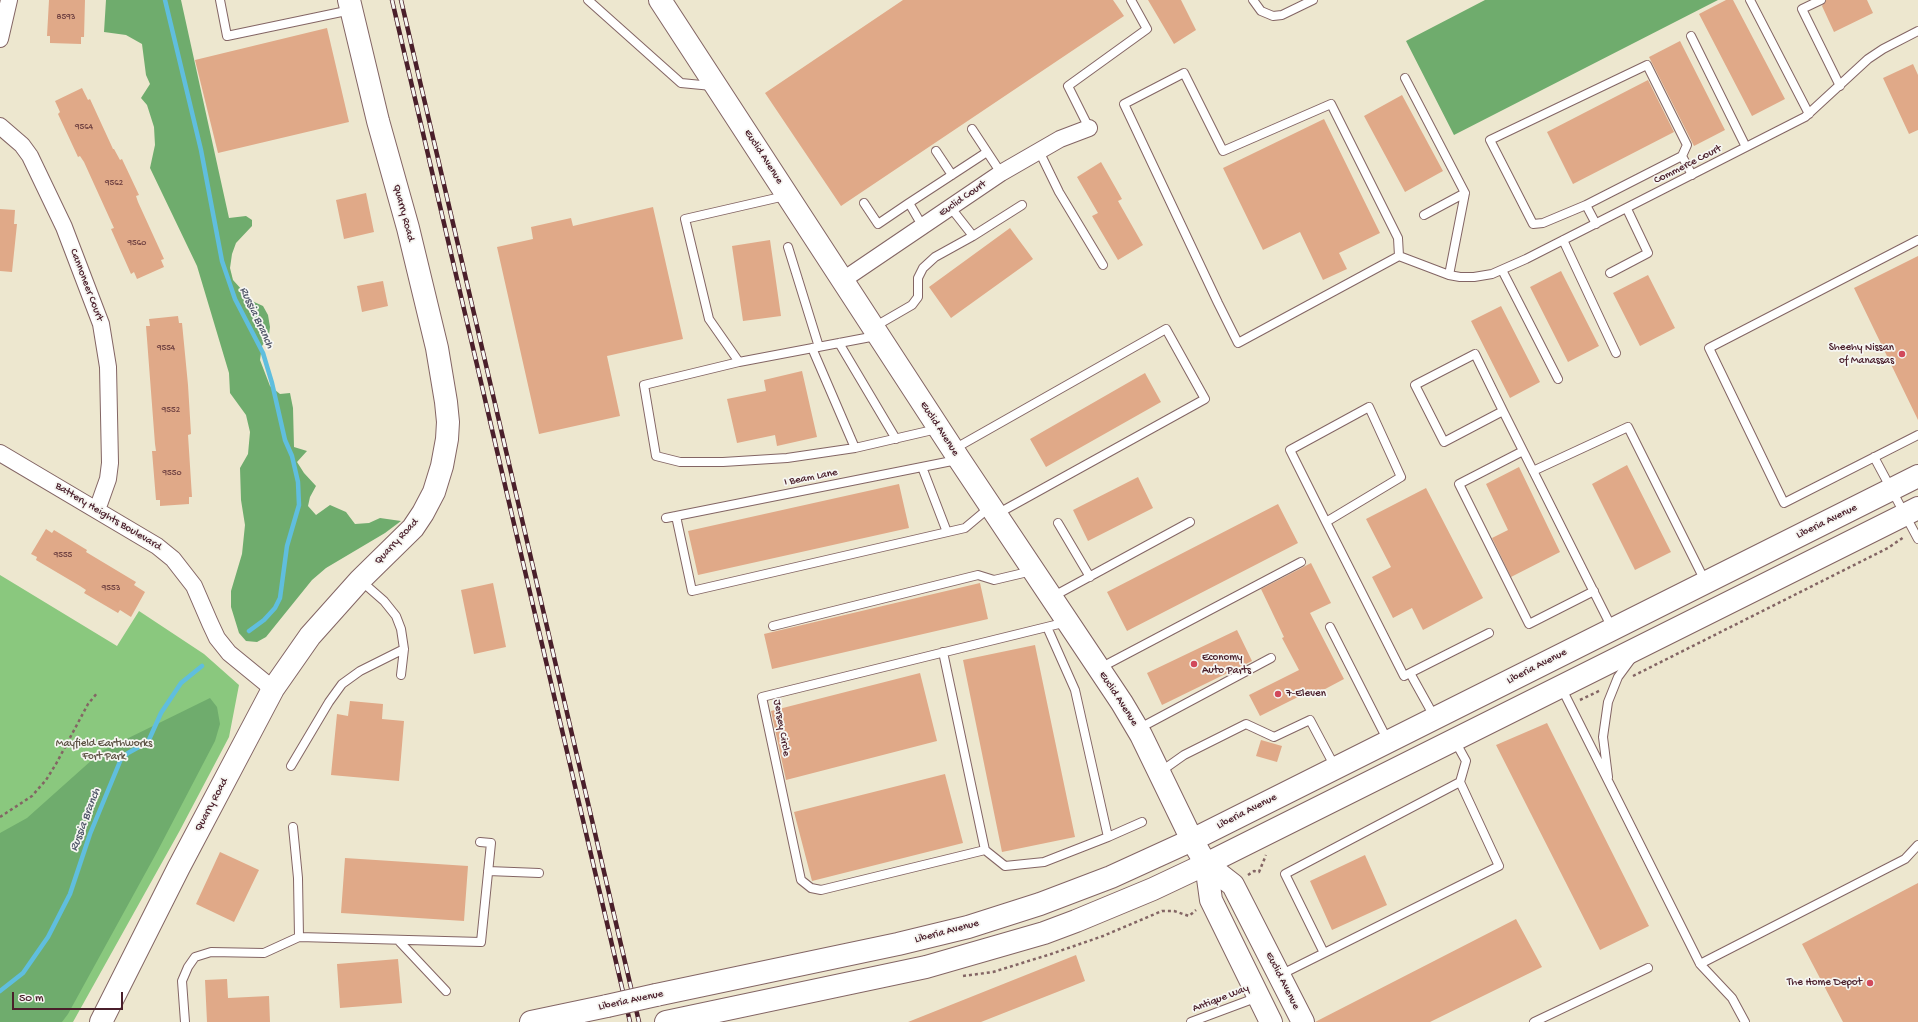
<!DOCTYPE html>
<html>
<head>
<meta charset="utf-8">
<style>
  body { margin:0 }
  #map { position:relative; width:1918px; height:1022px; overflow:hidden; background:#ede7cf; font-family:"Gochi Hand",sans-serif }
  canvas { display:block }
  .scale { position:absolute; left:12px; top:992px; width:111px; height:18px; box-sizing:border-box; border:2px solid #4a1f2b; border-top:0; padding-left:5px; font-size:12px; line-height:14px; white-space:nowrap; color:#4a1f2b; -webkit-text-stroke:3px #f6f6f2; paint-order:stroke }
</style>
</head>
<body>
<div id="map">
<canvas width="1918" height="1022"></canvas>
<div class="scale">50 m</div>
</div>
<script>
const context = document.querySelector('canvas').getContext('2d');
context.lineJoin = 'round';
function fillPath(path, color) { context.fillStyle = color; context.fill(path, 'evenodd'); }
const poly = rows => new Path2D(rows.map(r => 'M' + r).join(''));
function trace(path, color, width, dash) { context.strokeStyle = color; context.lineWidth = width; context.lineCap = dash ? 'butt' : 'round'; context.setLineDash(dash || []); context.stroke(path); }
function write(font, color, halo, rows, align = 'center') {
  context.font = font + ' "Gochi Hand",sans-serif'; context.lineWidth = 3.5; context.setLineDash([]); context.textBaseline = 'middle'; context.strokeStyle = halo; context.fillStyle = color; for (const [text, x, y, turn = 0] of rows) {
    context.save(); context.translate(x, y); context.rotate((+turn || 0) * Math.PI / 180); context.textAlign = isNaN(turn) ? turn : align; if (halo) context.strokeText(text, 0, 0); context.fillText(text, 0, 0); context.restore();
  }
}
fillPath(poly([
  [0,575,117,646,139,611,204,654,239,685,229,737,179,832,73,1022,0,1022]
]), '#8ac87e');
fillPath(poly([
  [106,0,181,0,229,218,246,216,252,220,252,226,236,243,232,254,230,268,233,280,252,301,263,306,268,315,270,327,269,335,262,346,260,360,270,386,280,394,290,393,293,408,294,447,307,451,297,462,304,473,316,486,310,497,308,506,316,515,330,505,346,512,355,524,369,523,380,518,401,521,385,533,326,568,312,580,266,637,257,642,246,641,239,633,231,607,231,591,242,554,245,525,241,500,240,468,248,454,250,432,246,415,230,393,229,373,197,266,150,168,155,145,154,127,147,105,141,98,150,84,146,75,142,44,126,35,104,32],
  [1485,0,1718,0,1454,135,1406,41],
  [210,698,217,707,220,724,215,741,157,852,68,1014,62,1022,0,1022,0,833,27,818,102,751]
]), '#6fac6d');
trace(poly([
  [165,0,201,150,222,261,235,299,263,353,272,383,285,440,292,456,298,482,299,505,287,546,280,598,275,608,264,620,249,631],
  [0,991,23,973,48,937,70,894,90,834,121,759,128,753,148,742,161,713,181,683,202,666]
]), '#60bede', 4.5);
fillPath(poly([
  [49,0,85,0,84,37,81,37,81,44,50,43,50,36,47,36],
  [903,0,1113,0,1124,16,841,206,765,93],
  [1148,0,1181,0,1196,30,1174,44],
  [1726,0,1733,0,1785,99,1752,116,1699,14],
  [1826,0,1867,0,1873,13,1834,32,1822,6],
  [327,28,349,122,218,153,195,60],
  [1680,41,1725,130,1694,146,1649,57],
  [1913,64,1918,75,1918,130,1909,134,1883,78],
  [1648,80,1674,132,1573,184,1547,132],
  [82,88,88,100,90,99,113,149,114,149,120,160,122,159,139,195,136,196,138,202,164,259,161,260,164,267,137,279,134,272,131,274,111,229,114,228,84,162,80,156,78,157,58,114,60,112,55,101],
  [1402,95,1443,171,1405,192,1364,116],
  [1324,119,1380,233,1339,253,1347,269,1323,280,1300,232,1263,250,1223,168],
  [1101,162,1122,199,1118,201,1143,245,1118,260,1092,216,1098,213,1077,177],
  [366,193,374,232,344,239,336,200],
  [653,207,683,339,607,356,620,416,539,434,497,247,533,239,531,227,571,218,573,226],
  [0,209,15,210,14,224,17,224,12,272,0,271],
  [1010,228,1033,259,951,318,929,287],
  [770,240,781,316,743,321,732,246],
  [1918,256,1918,420,1854,288],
  [1561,271,1599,346,1568,362,1530,287],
  [1648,275,1675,328,1640,346,1613,293],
  [383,281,388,306,362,312,357,286],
  [1501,306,1540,382,1510,398,1471,321],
  [178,316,179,323,182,323,188,385,191,434,188,435,192,497,189,497,189,504,160,506,160,500,156,500,152,451,156,451,155,444,146,326,150,326,149,319],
  [802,371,817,437,777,446,775,435,737,443,727,399,766,391,764,380],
  [1145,373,1161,402,1046,467,1030,439],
  [1627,465,1671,552,1635,570,1592,484],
  [1519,467,1560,552,1511,577,1492,538,1508,530,1486,484],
  [1138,477,1153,508,1088,541,1073,510],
  [899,484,909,528,698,575,688,531],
  [1426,488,1483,598,1423,630,1412,608,1393,618,1372,577,1391,567,1366,519],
  [1278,504,1298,543,1127,631,1107,592],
  [46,529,52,533,54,530,87,550,86,552,136,582,134,585,145,592,131,617,120,610,118,613,84,593,86,590,80,586,36,560,37,557,31,554],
  [1311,563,1331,603,1310,613,1344,679,1312,696,1310,691,1260,716,1249,695,1299,670,1282,638,1284,637,1261,589],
  [493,583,506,647,474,654,461,590],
  [980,583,988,619,772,669,764,634],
  [1237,630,1252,661,1162,705,1147,673],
  [1035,645,1075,837,1002,852,963,660],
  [920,673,937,741,786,780,771,711],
  [350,701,383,704,382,719,404,721,399,781,331,775,337,714,348,716],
  [1547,723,1649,926,1600,950,1496,745],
  [1261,740,1282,746,1277,762,1256,756],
  [945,774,963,843,812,881,794,812],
  [220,852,259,870,234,922,196,904],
  [1365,855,1387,905,1332,930,1310,881],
  [345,858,468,866,464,921,341,913],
  [1918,883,1918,1022,1843,1022,1802,944],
  [1516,919,1542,967,1430,1022,1315,1022],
  [1076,955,1085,981,981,1022,908,1022],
  [398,959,402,1003,340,1008,337,964],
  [227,979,228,998,269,996,270,1022,207,1022,205,980]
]), '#e0a988');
const lane = poly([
  [220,0,227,36,351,10],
  [588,0,681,83,712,86],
  [1253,0,1261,11,1273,16,1282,15,1313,0],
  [1750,0,1809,114],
  [1821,0,1802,9,1840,86],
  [1691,36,1746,147],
  [1405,78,1465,193,1449,275],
  [1089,128,1068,86,1147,29,1131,0],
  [972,129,1001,173],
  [936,151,952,175],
  [1039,151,1059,192,1103,265],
  [1682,156,1687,145,1647,65,1490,140,1533,224,1543,223,1586,205,1682,156,1692,175],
  [785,196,685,219,709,319,739,362,876,336],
  [864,203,878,224,909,203,923,227],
  [909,203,987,152],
  [1586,205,1596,224],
  [951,208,973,236],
  [1424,215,1465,193],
  [1563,240,1616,353],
  [1918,240,1709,348,1784,503,1918,435],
  [788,247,819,347],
  [1399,256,1398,238,1331,104,1223,151,1184,73,1124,104,1218,303,1238,343,1399,256,1449,275,1460,277,1474,277,1492,274,1526,259,1805,117,1868,59,1883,49,1918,31],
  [1502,270,1558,379],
  [1610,273,1648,253,1627,209],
  [874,327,912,305,918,297,918,278,923,268,935,257,973,236,1022,205],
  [839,343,896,439],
  [812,348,855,448,937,429],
  [1475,354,1503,411,1444,442,1415,385,1475,354],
  [739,362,644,385,656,456,680,462,723,462,787,458,855,448],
  [1503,411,1612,628],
  [954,449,1166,329,1205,399,997,514],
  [1523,451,1459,484,1529,624,1594,591],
  [1874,457,1918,539],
  [922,467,947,532],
  [1533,471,1628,427,1705,581],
  [676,516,692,591,965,528,990,507],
  [666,518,957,460],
  [1326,522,1401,477,1369,407,1290,450,1326,522,1404,676,1489,633],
  [1058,523,1090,577],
  [360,580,384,601,396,616,401,629,404,649,401,675],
  [1052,597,1190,522],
  [773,626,978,575,994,580,1032,571],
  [1330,627,1388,741],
  [943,652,985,850,1005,866,1044,862,1108,837,1075,690,1047,627],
  [1100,668,1301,562],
  [1410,673,1435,718],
  [1561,687,1700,964,1905,859,1918,845],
  [1138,729,1271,658],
  [291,766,329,702,342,684,360,671,404,649],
  [1160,772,1184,755,1246,724,1274,737,1310,720,1335,767],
  [1608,777,1603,737,1608,702,1618,677,1632,658],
  [1108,837,1142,822],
  [985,850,821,890,811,888,801,880,762,697,1067,622],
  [488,871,539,873],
  [299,937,481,942,491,843,480,842],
  [398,940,446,991],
  [1324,953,1285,874,1460,782],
  [1700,964,1732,998,1745,1022],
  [1280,975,1499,866,1460,782,1466,761,1455,741],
  [185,1022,182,981,188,967,195,957,211,952,264,953,299,937,298,878,293,827],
  [1191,1022,1258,997],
  [1534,1022,1648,968]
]);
const street = poly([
  [0,39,9,0],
  [0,126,22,145,30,156,64,227,101,324,108,367,110,463,108,479,97,510],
  [843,280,1001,173,1060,139,1089,128],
  [0,453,157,546,173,559,194,586,210,623,217,638,229,653,273,689]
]);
const secondary = poly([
  [660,0,959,459,1122,703,1141,735,1192,840,1206,864,1233,885,1303,1022],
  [1206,864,1211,900,1271,1022],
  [101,1022,179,867,273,689,310,636,360,580,413,528,423,513,434,492,442,466,447,439,448,422,446,402,437,348,408,228,378,121,349,0]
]);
const highway = poly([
  [656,995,898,944,968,927,1040,904,1111,877,1192,840,1918,476],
  [531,1022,607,1006],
  [666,1022,926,967,1044,933,1076,921,1153,889,1206,864,1918,508]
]);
trace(lane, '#836564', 10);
trace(street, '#836564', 18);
trace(secondary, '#836564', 24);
trace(highway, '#836564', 24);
trace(poly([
  [1633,676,1888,548,1904,537],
  [1580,700,1601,690],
  [0,817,32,796,46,780,56,764,88,704,98,692],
  [1248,875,1254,871,1259,872,1266,855],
  [963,976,993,972,1051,954,1103,936,1162,911,1174,911,1189,916,1196,910]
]), '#836564', 2.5, [3, 3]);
trace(lane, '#fff', 8);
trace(street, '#fff', 16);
trace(secondary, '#fff', 22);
trace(highway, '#fff', 22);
const rail = poly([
  [392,0,630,1022],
  [401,0,639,1022]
]);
trace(rail, '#4a1f2b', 4.5);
trace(rail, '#f6f6f2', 3, [9]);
const highwayBridge = poly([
  [607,1006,656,995]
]);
trace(highwayBridge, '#836564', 24, []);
trace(highwayBridge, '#fff', 22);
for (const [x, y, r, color] of [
  [1902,354,4,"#d1495b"],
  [1194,664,4,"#d1495b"],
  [1278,694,4,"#d1495b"],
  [1870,983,4,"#d1495b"]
]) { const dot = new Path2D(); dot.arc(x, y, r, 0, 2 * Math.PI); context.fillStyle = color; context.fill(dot); trace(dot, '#f6f6f2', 1.5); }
write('9px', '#704242', null, [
  ["8593",66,18],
  ["9564",84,128],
  ["9562",114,184],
  ["9560",137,244],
  ["9554",166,349],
  ["9552",171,411],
  ["9550",172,474],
  ["9555",63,556],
  ["9553",111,589]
]);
write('11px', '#4a1f2b', '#f6f6f2', [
  ["Euclid Avenue",763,157,57],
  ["Commerce Court",1688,165,-27],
  ["Euclid Court",963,199,-35],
  ["Quarry Road",403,213,75],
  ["Cannoneer Court",86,285,69],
  ["Euclid Avenue",939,429,57],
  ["I Beam Lane",811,478,-11],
  ["Battery Heights Boulevard",108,517,31],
  ["Liberia Avenue",1827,522,-26],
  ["Quarry Road",397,542,-47],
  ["Liberia Avenue",1537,667,-27],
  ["Euclid Avenue",1118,699,57],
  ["Jersey Circle",781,728,80],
  ["Quarry Road",212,805,-62],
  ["Liberia Avenue",1247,812,-27],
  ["Liberia Avenue",947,932,-15],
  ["Euclid Avenue",1282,981,63],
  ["Antique Way",1221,999,-21],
  ["Liberia Avenue",631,1001,-12]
]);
write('11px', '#4a1f2b', '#f6f6f2', [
  ["Sheehy Nissan",1894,348],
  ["of Manassas",1894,361],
  ["Economy",1202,658,"left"],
  ["Auto Parts",1202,671,"left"],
  ["7-Eleven",1286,694,"left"],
  ["The Home Depot",1862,983]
], 'right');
write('11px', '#5d5244', '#f6f6f2', [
  ["Mayfield Earthworks",104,744],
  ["Fort Park",104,757]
]);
write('italic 12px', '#52576a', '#f6f6f2', [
  ["Russia Branch",256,318,65],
  ["Russia Branch",86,820,-69]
]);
</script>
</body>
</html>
